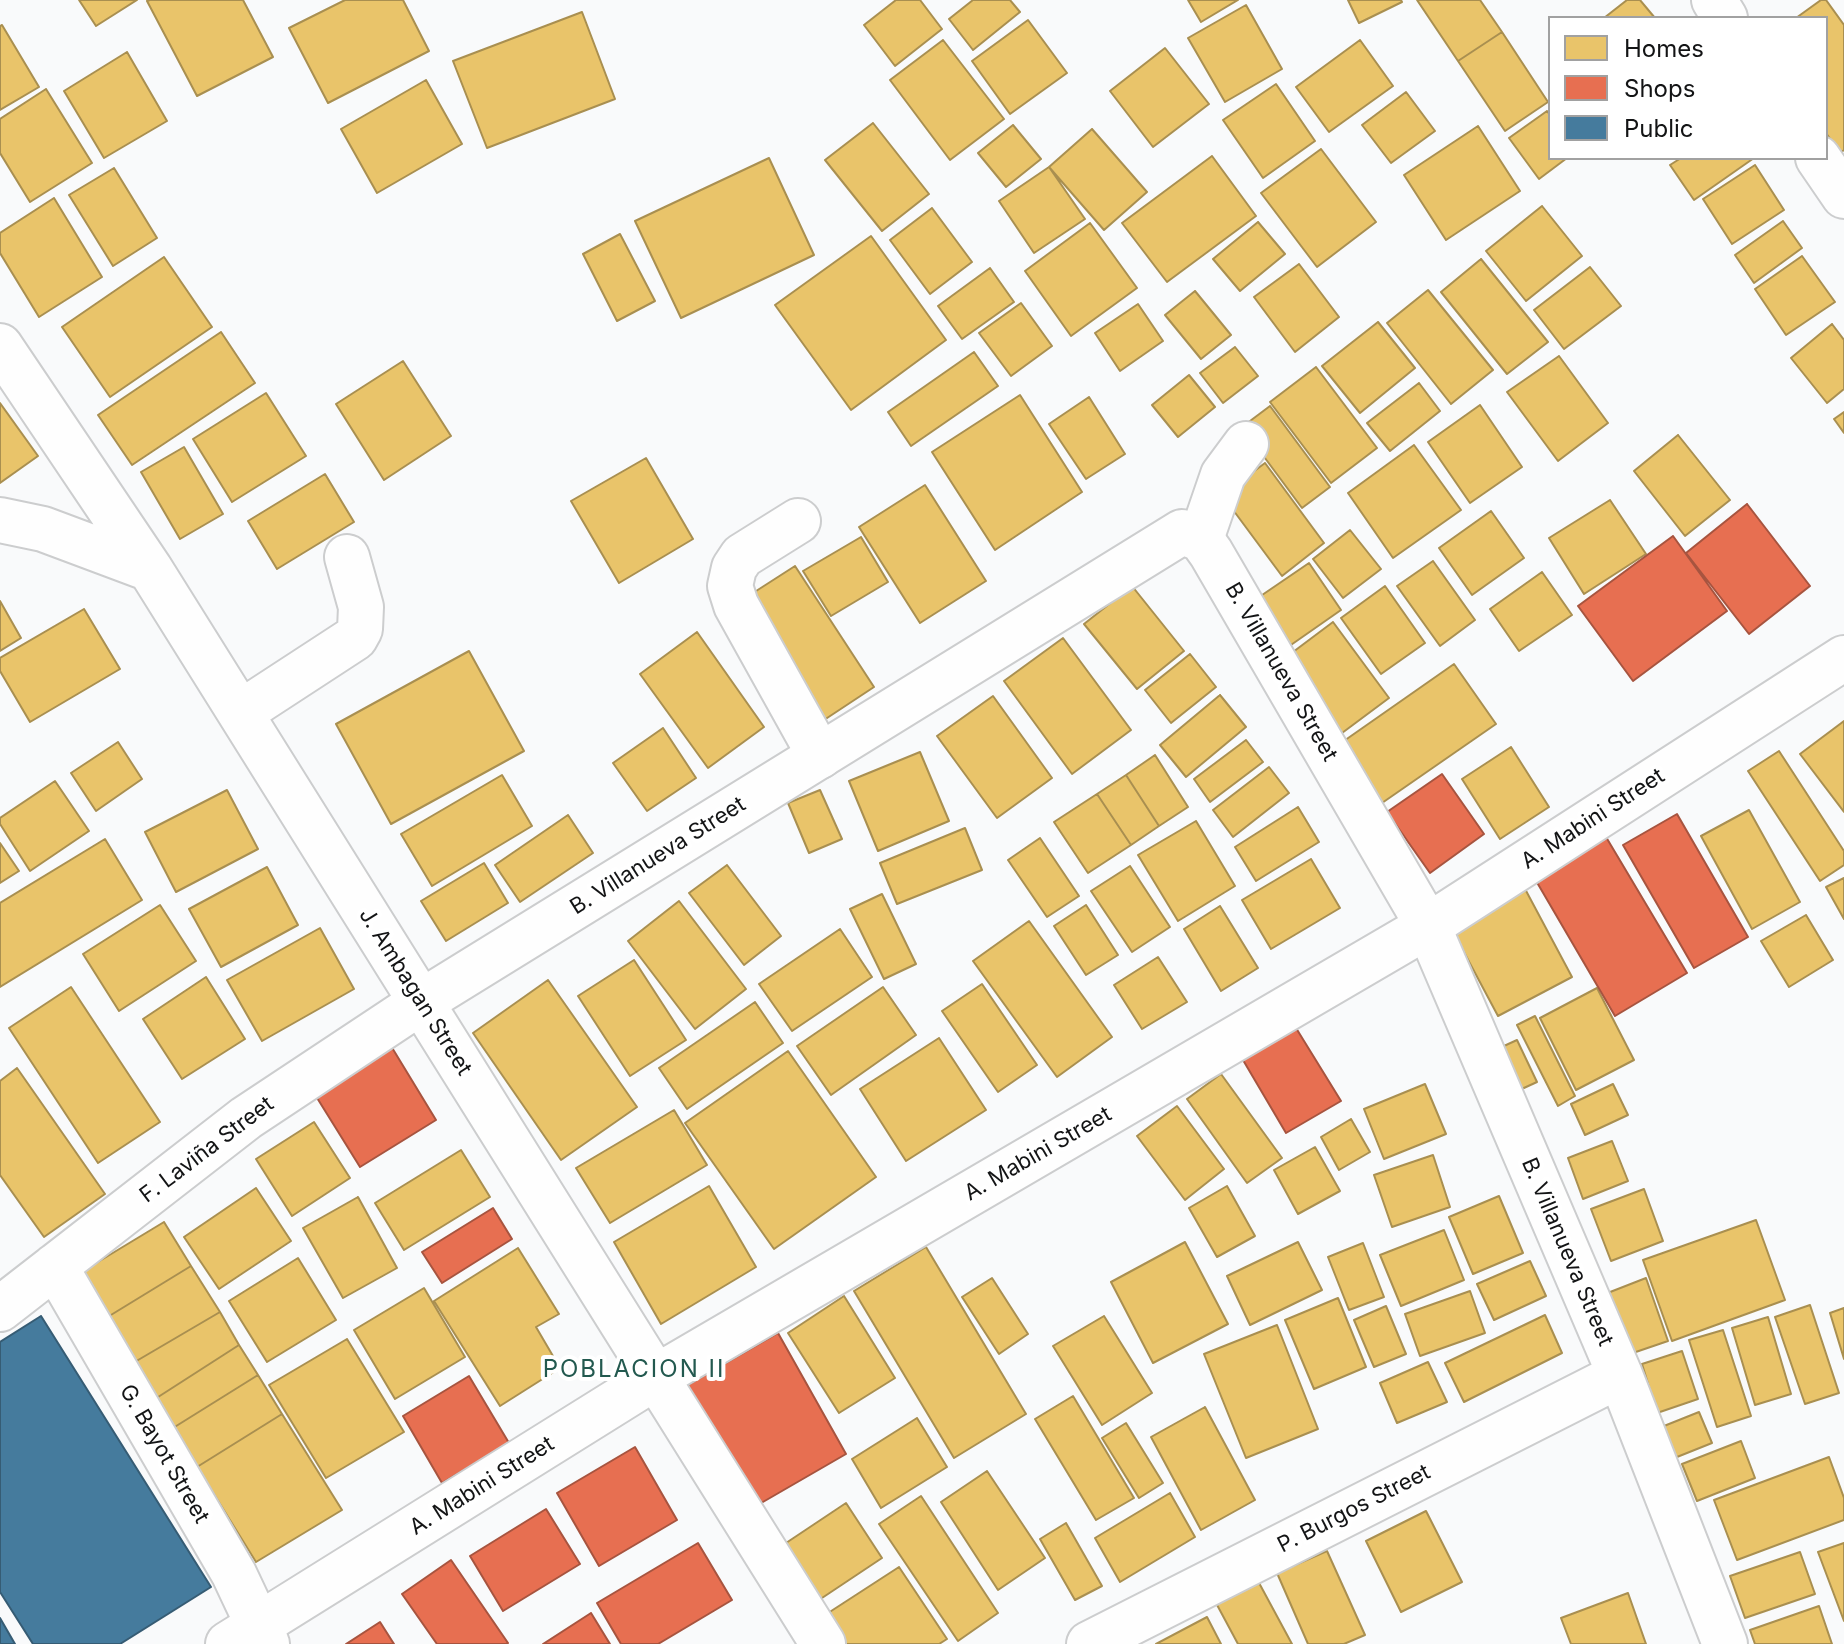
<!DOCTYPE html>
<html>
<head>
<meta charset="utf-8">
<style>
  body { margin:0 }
  #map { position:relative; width:1844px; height:1644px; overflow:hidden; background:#f9fafb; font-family:Inter,sans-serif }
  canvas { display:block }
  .legend { position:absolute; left:1548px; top:16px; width:280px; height:144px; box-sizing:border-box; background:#fff; border:2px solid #a1a1a1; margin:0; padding:10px 14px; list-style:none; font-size:24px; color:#131415 }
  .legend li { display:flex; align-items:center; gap:16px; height:40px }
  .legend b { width:40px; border:2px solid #a1a1a1 }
</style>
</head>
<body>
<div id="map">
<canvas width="1844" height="1644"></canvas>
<ul class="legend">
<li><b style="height:22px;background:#e9c46a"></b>Homes</li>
<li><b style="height:22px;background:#e76f51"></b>Shops</li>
<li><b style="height:22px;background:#457b9d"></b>Public</li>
</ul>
</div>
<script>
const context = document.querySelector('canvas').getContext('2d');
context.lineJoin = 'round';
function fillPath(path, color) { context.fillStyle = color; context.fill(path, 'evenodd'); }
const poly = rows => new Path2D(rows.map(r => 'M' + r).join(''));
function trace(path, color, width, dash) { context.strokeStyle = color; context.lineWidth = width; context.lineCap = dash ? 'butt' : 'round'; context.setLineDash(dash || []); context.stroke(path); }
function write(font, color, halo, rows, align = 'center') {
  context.font = font + ' Inter,sans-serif'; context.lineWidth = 8; context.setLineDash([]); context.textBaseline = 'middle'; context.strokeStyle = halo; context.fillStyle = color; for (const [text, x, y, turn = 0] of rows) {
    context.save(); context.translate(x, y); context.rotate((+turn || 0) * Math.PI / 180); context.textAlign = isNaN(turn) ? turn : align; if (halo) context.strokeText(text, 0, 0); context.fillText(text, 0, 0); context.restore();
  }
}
const homes = poly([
  [79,0,137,0,96,26,79,0],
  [150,0,243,0,273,57,197,96,147,1,150,0],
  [345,0,403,0,429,51,328,103,289,28,345,0],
  [896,0,920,0,942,29,895,66,864,25,896,0],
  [973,0,1010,0,1020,12,973,50,949,19,973,0],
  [1188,0,1238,0,1201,22,1188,0],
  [1348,0,1401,0,1402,2,1359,23,1348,0],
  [1417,0,1480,0,1502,32,1458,61,1417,0],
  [1627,0,1640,0,1655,18,1604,18,1627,0],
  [1821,0,1826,0,1844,25,1844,150,1840,153,1826,133,1826,18,1796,18,1821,0],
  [1246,5,1282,69,1225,102,1188,38,1246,5],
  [582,12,615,99,487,148,453,61,582,12],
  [1028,20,1067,73,1010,114,972,61,1028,20],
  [2,25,39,87,0,110,0,26,2,25],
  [1502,32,1548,102,1505,131,1458,61,1502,32],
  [943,40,1004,119,950,160,890,80,943,40],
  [1360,40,1393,86,1329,132,1296,87,1360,40],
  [1165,48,1209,104,1153,147,1110,91,1165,48],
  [127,52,167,121,104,158,64,91,127,52],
  [426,80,462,144,377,193,341,129,426,80],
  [1276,84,1315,141,1263,178,1223,120,1276,84],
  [46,89,92,163,30,202,0,153,0,119,46,89],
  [1406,92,1435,131,1391,163,1362,125,1406,92],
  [1547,111,1550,115,1550,158,1567,158,1539,179,1509,138,1547,111],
  [873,123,929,194,882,231,825,160,873,123],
  [1013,125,1041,159,1006,187,978,153,1013,125],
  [1478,126,1520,191,1446,240,1404,175,1478,126],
  [1092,129,1147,192,1104,230,1049,167,1092,129],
  [1321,149,1376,222,1317,267,1261,193,1321,149],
  [1212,156,1256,216,1167,282,1122,223,1212,156],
  [769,158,814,255,681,318,635,221,769,158],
  [1681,158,1754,158,1694,200,1670,165,1681,158],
  [1755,165,1784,210,1732,244,1703,199,1755,165],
  [1049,167,1085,219,1034,253,999,201,1049,167],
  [114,168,157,238,113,266,69,195,114,168],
  [54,198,102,277,39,317,0,253,0,233,54,198],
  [1542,206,1582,256,1526,301,1486,251,1542,206],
  [932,208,972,262,930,294,890,240,932,208],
  [1783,221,1802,248,1754,283,1735,255,1783,221],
  [1258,222,1285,254,1240,291,1213,259,1258,222],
  [1090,223,1137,288,1071,336,1025,271,1090,223],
  [620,234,655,301,617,321,583,254,620,234],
  [871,236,946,340,851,410,775,305,871,236],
  [1802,256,1835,302,1786,335,1755,289,1802,256],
  [164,257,212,327,110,397,62,327,164,257],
  [1481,259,1548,342,1507,374,1441,292,1481,259],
  [1299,264,1339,317,1295,352,1254,297,1299,264],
  [1590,267,1621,306,1564,349,1534,310,1590,267],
  [990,268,1014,302,962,339,938,306,990,268],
  [1428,290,1493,370,1451,404,1387,323,1428,290],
  [1195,291,1231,335,1201,359,1165,315,1195,291],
  [1021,303,1052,346,1011,376,979,333,1021,303],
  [1138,304,1163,341,1120,371,1095,333,1138,304],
  [1378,322,1415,368,1360,413,1322,366,1378,322],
  [1832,324,1844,340,1844,389,1827,403,1791,358,1832,324],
  [221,332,255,383,132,465,98,415,221,332],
  [1235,347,1258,376,1223,403,1200,373,1235,347],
  [974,352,998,386,911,446,888,412,974,352],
  [1559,356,1608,423,1558,461,1507,392,1559,356],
  [403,361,451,436,384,480,336,404,403,361],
  [1316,367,1377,448,1331,483,1270,402,1316,367],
  [1189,375,1215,407,1178,437,1152,405,1189,375],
  [1419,383,1440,411,1390,451,1367,423,1419,383],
  [266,393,306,456,232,502,193,439,266,393],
  [1020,395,1082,492,995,550,932,452,1020,395],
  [1089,397,1125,454,1086,479,1049,424,1089,397],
  [0,403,38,456,0,483,0,403],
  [1480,405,1522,467,1470,503,1428,442,1480,405],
  [1270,406,1330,487,1302,508,1242,427,1270,406],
  [1844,412,1844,433,1834,419,1844,412],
  [1678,435,1730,500,1685,536,1634,471,1678,435],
  [1414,445,1461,510,1393,558,1348,493,1414,445],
  [184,447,223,514,180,539,141,472,184,447],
  [646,458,693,539,619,583,571,501,646,458],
  [1265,463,1324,543,1282,576,1222,495,1265,463],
  [325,474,354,522,277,569,248,521,325,474],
  [925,485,986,581,920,623,859,527,925,485],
  [1610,500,1646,554,1584,594,1549,538,1610,500],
  [1491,511,1524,558,1472,595,1439,548,1491,511],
  [1350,530,1381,569,1343,598,1313,559,1350,530],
  [861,537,888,582,831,616,803,571,861,537],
  [1433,561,1475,620,1440,646,1397,586,1433,561],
  [1309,563,1341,610,1278,654,1246,606,1309,563],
  [795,566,874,687,818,724,739,602,795,566],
  [1542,572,1572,615,1519,651,1490,609,1542,572],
  [1132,586,1184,651,1137,689,1084,624,1132,586],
  [1385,586,1425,643,1381,674,1341,618,1385,586],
  [0,601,21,638,0,651,0,601],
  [84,609,120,669,30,722,0,671,0,658,84,609],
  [1333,622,1389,698,1338,736,1281,661,1333,622],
  [697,632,764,727,708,768,640,674,697,632],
  [1063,638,1131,730,1072,774,1004,681,1063,638],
  [469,651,524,751,391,824,336,724,469,651],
  [1190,654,1216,687,1171,723,1145,690,1190,654],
  [1454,664,1496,724,1382,803,1341,743,1454,664],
  [1220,695,1246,727,1186,777,1160,745,1220,695],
  [993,696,1052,778,997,818,937,736,993,696],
  [1844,721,1844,812,1800,754,1844,721],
  [663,728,696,778,647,811,613,763,663,728],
  [1246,740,1263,762,1210,802,1194,779,1246,740],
  [118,742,142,779,96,811,71,773,118,742],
  [1511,747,1549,807,1500,839,1462,779,1511,747],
  [1779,751,1844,851,1844,865,1820,881,1748,771,1779,751],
  [920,752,949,821,878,851,849,781,920,752],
  [1155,755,1188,807,1159,826,1126,775,1155,755],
  [1269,767,1289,793,1233,837,1213,810,1269,767],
  [502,775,532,826,432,886,401,834,502,775],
  [1126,775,1159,826,1131,845,1097,794,1126,775],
  [55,781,89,831,30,871,0,824,0,818,55,781],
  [227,790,258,849,176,892,145,832,227,790],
  [820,790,842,839,809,853,788,803,820,790],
  [1097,794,1131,845,1088,873,1054,822,1097,794],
  [1298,807,1319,842,1256,881,1235,847,1298,807],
  [1749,810,1800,902,1752,929,1701,836,1749,810],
  [568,815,593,853,520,902,495,865,568,815],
  [1196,821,1235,886,1178,921,1138,855,1196,821],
  [965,828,982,870,897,904,880,863,965,828],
  [1040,838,1079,896,1047,917,1008,860,1040,838],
  [105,839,142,900,0,987,0,903,105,839],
  [0,843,19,871,0,883,0,843],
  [1311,859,1340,908,1271,949,1242,900,1311,859],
  [484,863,508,903,446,941,421,901,484,863],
  [727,865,781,936,744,965,689,893,727,865],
  [1130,866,1170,927,1132,952,1091,891,1130,866],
  [267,867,298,925,221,967,189,909,267,867],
  [1844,878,1844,919,1826,887,1844,878],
  [1524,887,1572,977,1498,1016,1450,926,1524,887],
  [882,894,916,964,884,979,850,909,882,894],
  [679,901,746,989,695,1029,628,941,679,901],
  [160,905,196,961,119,1011,83,954,160,905],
  [1086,905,1118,955,1086,975,1054,926,1086,905],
  [1220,906,1258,968,1221,991,1184,929,1220,906],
  [1806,915,1833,960,1789,987,1761,941,1806,915],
  [1029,921,1112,1037,1057,1077,973,961,1029,921],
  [320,928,354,989,262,1041,227,980,320,928],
  [840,929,872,977,792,1031,759,984,840,929],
  [1158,957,1187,1002,1142,1029,1114,985,1158,957],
  [634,960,686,1040,630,1076,578,996,634,960],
  [206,977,245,1039,182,1079,143,1019,206,977],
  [548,980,637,1107,561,1160,473,1033,548,980],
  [982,984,1037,1065,998,1092,942,1011,982,984],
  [71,987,160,1122,98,1163,9,1028,71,987],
  [883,987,916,1035,831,1095,797,1046,883,987],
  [1597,988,1634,1060,1576,1090,1540,1018,1597,988],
  [755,1002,783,1043,687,1109,659,1068,755,1002],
  [1535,1016,1575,1096,1558,1106,1517,1025,1535,1016],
  [939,1038,986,1110,906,1161,860,1089,939,1038],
  [1517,1040,1537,1082,1513,1093,1493,1051,1517,1040],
  [788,1051,876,1177,774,1249,685,1123,788,1051],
  [17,1068,105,1194,44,1237,0,1175,0,1081,17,1068],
  [1221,1074,1282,1158,1247,1183,1187,1099,1221,1074],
  [1425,1084,1446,1134,1384,1159,1364,1109,1425,1084],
  [1613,1084,1628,1115,1585,1135,1571,1104,1613,1084],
  [1177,1106,1224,1169,1185,1200,1137,1136,1177,1106],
  [674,1110,707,1165,610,1223,576,1168,674,1110],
  [1351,1119,1370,1152,1339,1170,1321,1137,1351,1119],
  [314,1122,350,1178,292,1216,256,1159,314,1122],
  [1612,1141,1628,1181,1583,1199,1568,1158,1612,1141],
  [1315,1147,1340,1191,1298,1214,1274,1170,1315,1147],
  [461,1150,490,1197,404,1250,375,1203,461,1150],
  [1433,1155,1450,1207,1392,1227,1374,1175,1433,1155],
  [709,1186,756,1267,661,1324,614,1242,709,1186],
  [1227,1186,1255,1236,1217,1257,1189,1208,1227,1186],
  [256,1188,291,1241,219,1289,184,1237,256,1188],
  [1644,1189,1663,1241,1611,1261,1591,1209,1644,1189],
  [1499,1196,1523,1253,1473,1274,1449,1217,1499,1196],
  [358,1197,397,1268,343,1298,303,1228,358,1197],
  [1756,1220,1785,1300,1672,1341,1643,1260,1756,1220],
  [164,1222,191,1266,106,1318,78,1274,164,1222],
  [1444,1230,1464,1280,1401,1306,1380,1255,1444,1230],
  [1185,1242,1228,1324,1153,1363,1111,1282,1185,1242],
  [1298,1242,1322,1290,1250,1325,1227,1276,1298,1242],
  [1363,1243,1384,1297,1349,1310,1328,1257,1363,1243],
  [926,1247,1026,1414,954,1458,854,1291,926,1247],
  [518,1248,559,1314,536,1327,560,1368,500,1406,434,1301,518,1248],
  [298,1258,336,1320,267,1362,229,1301,298,1258],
  [1530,1261,1546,1296,1494,1320,1477,1284,1530,1261],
  [191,1266,220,1312,133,1363,106,1318,191,1266],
  [992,1278,1028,1334,999,1354,962,1297,992,1278],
  [1646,1278,1668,1341,1627,1355,1605,1294,1646,1278],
  [424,1288,465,1357,395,1399,354,1330,424,1288],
  [1470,1291,1485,1333,1420,1356,1405,1314,1470,1291],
  [844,1296,895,1378,839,1413,788,1333,844,1296],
  [1338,1298,1366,1367,1314,1389,1285,1320,1338,1298],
  [1810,1305,1839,1393,1805,1404,1775,1317,1810,1305],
  [1386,1306,1406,1354,1374,1367,1354,1320,1386,1306],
  [1844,1308,1844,1359,1830,1313,1844,1308],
  [220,1312,239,1345,155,1399,133,1363,220,1312],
  [1545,1315,1562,1353,1464,1402,1445,1363,1545,1315],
  [1104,1316,1152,1393,1102,1425,1053,1346,1104,1316],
  [1768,1317,1791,1394,1755,1405,1732,1328,1768,1317],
  [1277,1325,1318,1429,1246,1458,1204,1354,1277,1325],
  [1723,1330,1751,1416,1717,1427,1689,1340,1723,1330],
  [347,1339,404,1432,326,1478,269,1385,347,1339],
  [239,1345,258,1375,173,1428,155,1399,239,1345],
  [1682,1351,1698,1399,1657,1413,1642,1364,1682,1351],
  [1428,1362,1447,1402,1397,1423,1380,1383,1428,1362],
  [258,1375,282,1414,197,1467,173,1428,258,1375],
  [1073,1396,1134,1498,1096,1520,1035,1419,1073,1396],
  [1205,1407,1255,1500,1201,1530,1151,1437,1205,1407],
  [1699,1412,1712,1443,1672,1459,1659,1428,1699,1412],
  [282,1414,342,1510,256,1562,197,1467,282,1414],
  [917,1418,947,1467,881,1508,852,1459,917,1418],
  [1126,1423,1163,1483,1139,1498,1102,1438,1126,1423],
  [1741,1441,1755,1478,1697,1501,1682,1464,1741,1441],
  [1829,1457,1844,1498,1844,1520,1737,1560,1714,1500,1829,1457],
  [987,1471,1045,1558,998,1590,941,1502,987,1471],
  [1170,1493,1195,1537,1120,1582,1095,1538,1170,1493],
  [921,1496,998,1613,958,1641,879,1524,921,1496],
  [846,1503,882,1558,819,1600,783,1545,846,1503],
  [1426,1511,1462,1582,1401,1612,1366,1541,1426,1511],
  [1066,1523,1102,1586,1075,1600,1040,1539,1066,1523],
  [1844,1543,1844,1621,1818,1552,1844,1543],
  [1327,1551,1365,1635,1344,1644,1308,1644,1277,1573,1327,1551],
  [1800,1552,1815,1594,1745,1618,1730,1576,1800,1552],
  [899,1567,947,1639,939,1644,844,1644,825,1615,899,1567],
  [1258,1581,1292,1644,1238,1644,1216,1603,1258,1581],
  [1628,1593,1646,1644,1571,1644,1561,1618,1628,1593],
  [1819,1606,1832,1644,1755,1644,1750,1630,1819,1606],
  [1207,1617,1221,1644,1156,1644,1207,1617]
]);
fillPath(homes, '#e9c46a');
trace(homes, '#a98f50', 2);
const shops = poly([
  [1747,504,1810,586,1749,634,1686,553,1747,504],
  [1673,536,1727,611,1633,681,1578,606,1673,536],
  [1442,774,1484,834,1430,873,1387,812,1442,774],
  [1677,814,1748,937,1694,968,1623,845,1677,814],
  [1606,837,1687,973,1615,1016,1535,879,1606,837],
  [1296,1028,1341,1101,1286,1133,1243,1060,1296,1028],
  [391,1046,436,1120,360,1167,314,1093,391,1046],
  [493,1208,512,1239,442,1283,422,1252,493,1208],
  [778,1333,846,1454,756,1506,688,1385,778,1333],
  [469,1376,509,1443,442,1483,403,1416,469,1376],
  [635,1447,677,1520,599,1566,557,1493,635,1447],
  [546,1509,580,1564,503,1611,470,1556,546,1509],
  [698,1543,732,1600,658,1644,621,1644,597,1603,698,1543],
  [451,1560,508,1643,506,1644,437,1644,402,1594,451,1560],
  [591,1613,610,1644,543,1644,591,1613],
  [380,1622,394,1644,346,1644,380,1622]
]);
fillPath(shops, '#e76f51');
trace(shops, '#a7543f', 2);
const public = poly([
  [41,1316,211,1587,120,1644,33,1644,0,1592,0,1342,41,1316],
  [0,1618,15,1644,0,1644,0,1618]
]);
fillPath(public, '#457b9d');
trace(public, '#365c74', 2);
const minor = poly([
  [1714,0,1725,18],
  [1818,158,1844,196],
  [0,346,150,569,421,1002,246,1118,0,1309],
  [0,520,43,529,150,569],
  [798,521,742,556,734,568,730,586,736,605,820,756],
  [1201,539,1223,475,1246,444],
  [240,713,355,638,360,629,361,607,347,557],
  [1428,926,1620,1375,1725,1644],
  [55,1266,234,1574,267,1644],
  [1089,1644,1620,1375]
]);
const major = poly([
  [228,1644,656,1377,1428,926,1844,658],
  [823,1644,421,1002,1182,532,1201,539,1211,553,1428,926]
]);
trace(minor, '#cccdce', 48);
trace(major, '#cccdce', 48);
trace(minor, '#fefefe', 44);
trace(major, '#fefefe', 44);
write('22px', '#131415', '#fff', [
  ["B. Villanueva Street",1281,672,60],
  ["A. Mabini Street",1593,819,-33],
  ["B. Villanueva Street",658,856,-32],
  ["J. Ambagan Street",415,992,58],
  ["F. Laviña Street",207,1150,-37],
  ["A. Mabini Street",1038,1154,-30],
  ["B. Villanueva Street",1567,1252,67],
  ["G. Bayot Street",164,1454,60],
  ["A. Mabini Street",482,1486,-32],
  ["P. Burgos Street",1354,1509,-27]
]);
context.letterSpacing = '2px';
write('24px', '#23594f', '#fff', [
  ["POBLACION II",634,1370]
]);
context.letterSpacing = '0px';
</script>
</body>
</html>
